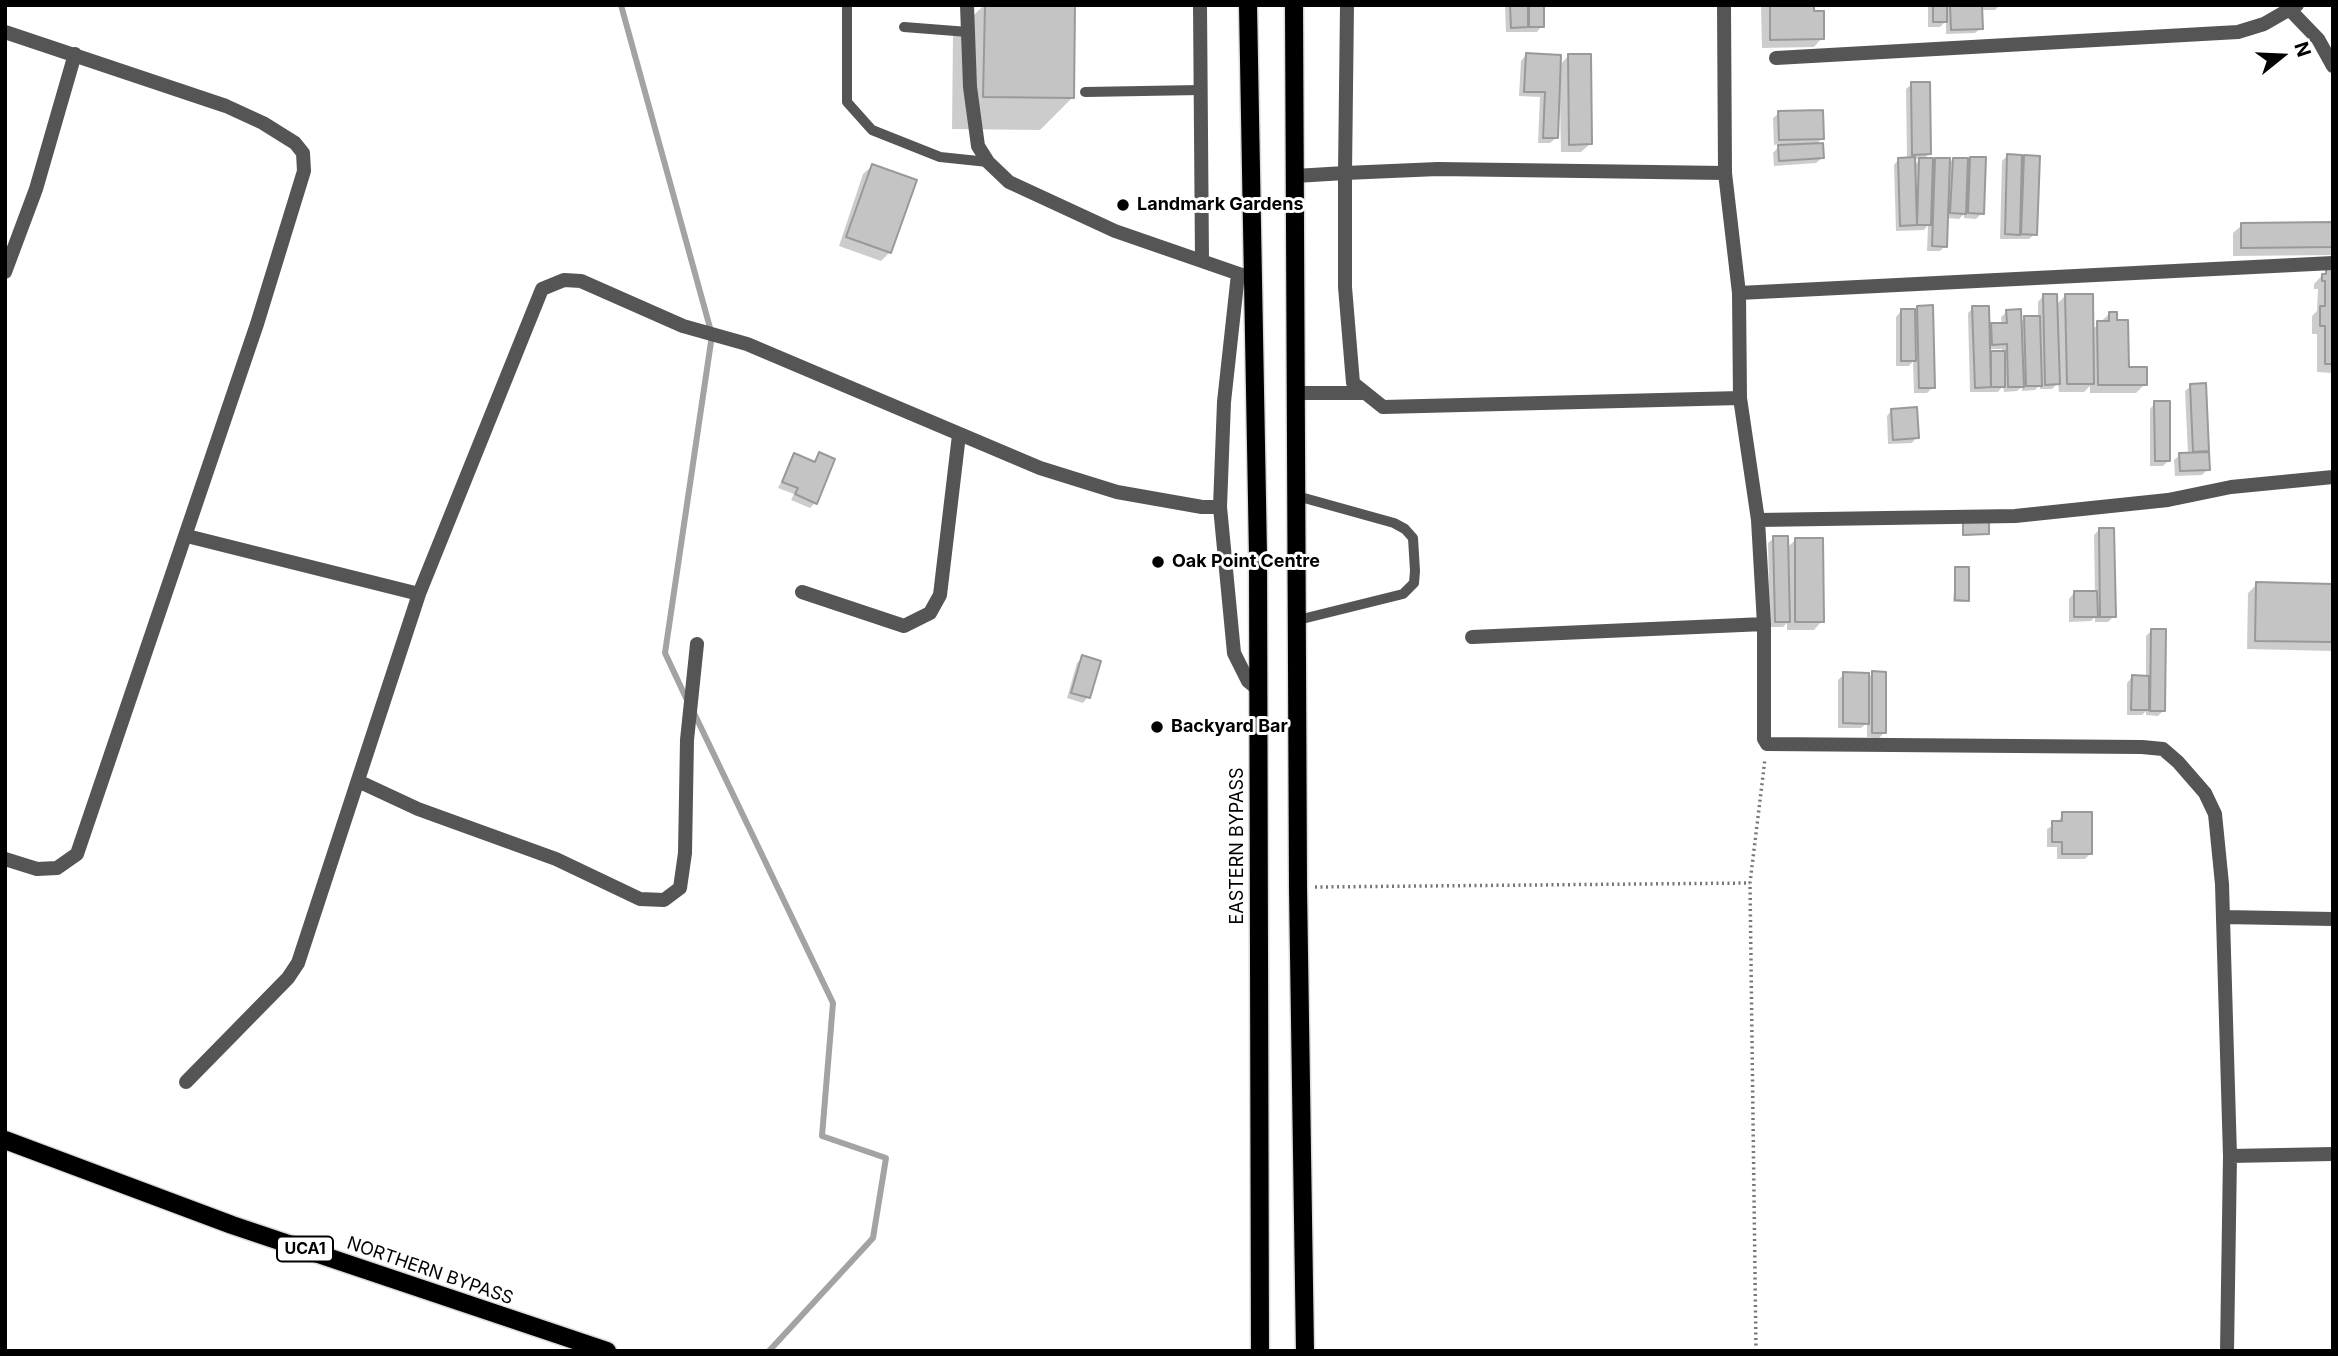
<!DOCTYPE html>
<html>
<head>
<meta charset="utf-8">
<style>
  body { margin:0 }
  #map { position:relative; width:2338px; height:1356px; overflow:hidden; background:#fff; font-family:Inter,sans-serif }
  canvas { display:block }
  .frame { position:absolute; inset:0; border:7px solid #000; pointer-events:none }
  .north { position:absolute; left:2247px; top:21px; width:70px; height:70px; -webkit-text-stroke:5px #fff; paint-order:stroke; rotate:72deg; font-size:19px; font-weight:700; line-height:28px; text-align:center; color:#000 }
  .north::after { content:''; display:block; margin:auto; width:24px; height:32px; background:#000; clip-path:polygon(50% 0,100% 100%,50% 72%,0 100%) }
</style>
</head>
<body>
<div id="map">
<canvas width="2338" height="1356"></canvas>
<div class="frame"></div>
<div class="north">N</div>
</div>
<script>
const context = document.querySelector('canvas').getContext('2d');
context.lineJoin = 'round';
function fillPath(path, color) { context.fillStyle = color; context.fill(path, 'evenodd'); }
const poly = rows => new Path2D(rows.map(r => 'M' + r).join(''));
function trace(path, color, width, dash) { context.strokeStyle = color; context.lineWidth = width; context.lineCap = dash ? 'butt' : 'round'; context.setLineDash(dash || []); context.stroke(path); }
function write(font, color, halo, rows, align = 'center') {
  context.font = font + ' Inter,sans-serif'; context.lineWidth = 6; context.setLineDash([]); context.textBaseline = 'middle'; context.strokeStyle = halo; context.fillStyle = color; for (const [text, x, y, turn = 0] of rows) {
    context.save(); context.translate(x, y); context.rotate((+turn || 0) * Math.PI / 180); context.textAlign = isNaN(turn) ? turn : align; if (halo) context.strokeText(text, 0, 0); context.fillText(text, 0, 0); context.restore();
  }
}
fillPath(poly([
  [984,5,1073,6,1072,98,1040,130,952,129,953,36],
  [1505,5,1543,5,1542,26,1537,32,1506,32],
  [1761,5,1812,5,1822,38,1814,47,1762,48],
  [1928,5,2000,5,1995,10,1980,10,1981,28,1975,33,1946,34,1946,21,1940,27,1928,27],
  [1526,55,1559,66,1569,55,1590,144,1581,152,1561,152,1560,103,1557,103,1556,138,1550,143,1538,143,1540,97,1519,96,1521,61],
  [1912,84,1929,154,1923,160,1931,164,1936,160,1948,165,1953,159,1966,163,1971,158,1982,213,1976,219,1964,218,1964,214,1959,219,1946,218,1945,246,1940,251,1927,251,1928,225,1924,230,1896,231,1894,165,1899,159,1907,159,1906,89],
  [1913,159,1921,159,1913,166],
  [1779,113,1822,138,1815,146,1822,158,1816,163,1774,166,1773,153,1781,144,1774,145,1773,118],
  [2007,156,2020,162,2025,157,2035,234,2029,239,2000,239,2002,161],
  [872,166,890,252,881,261,839,246,863,174],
  [2333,224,2332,255,2233,256,2233,233,2242,225],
  [2327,270,2333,270,2333,373,2317,372,2317,334,2312,334,2312,316,2317,311,2318,289,2314,289,2314,284],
  [2043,296,2056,305,2065,296,2092,330,2109,314,2127,368,2145,384,2136,393,2090,393,2090,386,2084,392,2059,392,2058,383,2052,389,2040,389,2040,385,2035,390,2022,391,2022,387,2017,391,2004,392,2003,386,1998,392,1970,392,1968,313,1973,308,1987,329,1992,325,2002,325,2001,317,2007,312,2020,323,2025,318,2038,318,2038,302],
  [1987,349,2002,349,2002,353,1987,352],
  [1918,307,1933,387,1927,393,1914,393,1913,361,1909,366,1896,366,1896,317,1901,311,1914,311],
  [2204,385,2208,469,2202,475,2175,476,2174,460,2180,455,2188,454,2185,391,2191,386],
  [2155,403,2169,460,2163,466,2150,466,2150,409],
  [1892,410,1917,437,1912,443,1888,444,1887,416],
  [819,454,815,503,810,508,791,500,794,494,778,488,795,455,812,463],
  [1962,523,1987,534,1962,536],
  [2100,529,2114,616,2108,622,2095,622,2095,617,2091,621,2069,622,2069,599,2074,593,2095,593,2094,535],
  [1774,538,1787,548,1795,540,1822,621,1814,630,1787,630,1787,623,1783,627,1770,627,1768,543],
  [1956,568,1967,600,1965,602,1953,602],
  [2257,584,2333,586,2333,651,2247,649,2248,593],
  [2152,630,2164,710,2158,716,2146,715,2146,711,2142,715,2127,715,2127,683,2132,677,2146,677,2146,636],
  [1083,657,1088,697,1083,703,1067,698,1077,663],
  [1873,673,1885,732,1879,738,1867,737,1867,723,1861,728,1838,728,1838,680,1844,674,1867,679],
  [2063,814,2091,853,2085,859,2057,859,2057,847,2047,847,2047,829,2057,823]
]), '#0003');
trace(poly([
  [621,5,712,335,665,653,687,700],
  [694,713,833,1003,822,1136,886,1158,873,1238,769,1351]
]), '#a3a3a3', 6);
const building = poly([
  [985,5,1075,5,1074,98,983,97,985,5],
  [1510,5,1528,5,1528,27,1511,28,1510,5],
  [1529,5,1544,5,1544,27,1529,27,1529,5],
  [1770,5,1814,5,1814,11,1824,11,1824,39,1770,40,1770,5],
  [1933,5,1947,5,1947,22,1933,22,1933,5],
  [1950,5,1982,5,1983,29,1951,30,1950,5],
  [1526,53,1561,55,1558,138,1543,138,1545,92,1524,92,1526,53],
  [1568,54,1591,54,1592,144,1569,145,1568,54],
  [1911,82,1930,82,1931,154,1912,155,1911,82],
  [1823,110,1824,139,1779,140,1778,111,1823,110],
  [1823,143,1824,158,1779,161,1778,145,1823,143],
  [2007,154,2022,155,2020,235,2005,234,2007,154],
  [2024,155,2040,156,2037,235,2021,234,2024,155],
  [1915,157,1917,225,1900,226,1898,158,1915,157],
  [1970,157,1986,157,1984,214,1968,213,1970,157],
  [1919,158,1933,158,1931,225,1917,225,1919,158],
  [1935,158,1950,158,1947,247,1932,246,1935,158],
  [1953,158,1968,158,1966,214,1950,213,1953,158],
  [872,164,917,180,891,253,846,237,872,164],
  [2333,222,2333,247,2241,248,2241,223,2333,222],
  [2326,268,2333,269,2333,364,2325,364,2325,326,2320,326,2320,306,2325,306,2325,281,2322,281,2322,274,2326,274,2326,268],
  [2043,294,2057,294,2060,384,2045,385,2043,294],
  [2065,294,2093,294,2094,384,2067,384,2065,294],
  [1933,305,1935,388,1919,388,1917,306,1933,305],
  [1972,306,1989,306,1991,387,1975,388,1972,306],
  [1901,309,1915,309,1916,361,1901,361,1901,309],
  [2021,309,2024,387,2008,387,2007,344,1992,345,1991,323,2007,323,2006,310,2021,309],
  [2109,312,2117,312,2117,320,2128,320,2129,367,2147,367,2147,385,2098,385,2097,321,2109,321,2109,312],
  [2024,316,2040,316,2042,386,2026,386,2024,316],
  [1991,351,2005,351,2005,387,1991,387,1991,351],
  [2206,383,2209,451,2193,452,2190,384,2206,383],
  [2154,401,2170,401,2170,461,2155,461,2154,401],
  [1917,407,1919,438,1893,440,1891,409,1917,407],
  [819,452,835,459,817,504,795,494,798,488,782,482,794,453,815,462,819,452],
  [2209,452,2210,470,2180,471,2179,453,2209,452],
  [1963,519,1989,519,1989,534,1963,535,1963,519],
  [2099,528,2114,528,2116,617,2100,617,2099,528],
  [1773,536,1788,536,1790,622,1775,622,1773,536],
  [1795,538,1823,538,1824,622,1795,622,1795,538],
  [1955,567,1969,567,1969,601,1955,600,1955,567],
  [2256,582,2333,584,2333,642,2255,641,2256,582],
  [2074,591,2097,591,2098,617,2074,617,2074,591],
  [2151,629,2166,629,2165,711,2150,711,2151,629],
  [1082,655,1101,661,1090,698,1071,693,1082,655],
  [1872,671,1886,672,1886,733,1872,733,1872,671],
  [1843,672,1869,673,1869,724,1843,723,1843,672],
  [2132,675,2149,676,2149,710,2131,710,2132,675],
  [2062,812,2092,812,2092,854,2062,854,2062,842,2052,842,2052,821,2062,821,2062,812]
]);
fillPath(building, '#c4c4c4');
trace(building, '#999', 2);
const primary = poly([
  [1248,5,1258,555,1260,1351],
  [1294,5,1298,887,1305,1351],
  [5,1140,232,1225,607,1351]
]);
trace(primary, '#dbdbdb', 21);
trace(poly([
  [1315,887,1750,883],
  [1756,1351,1750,883,1765,759]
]), '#777', 3.5, [2, 3.5]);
trace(poly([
  [847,5,847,102,872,130,940,157,988,162],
  [904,27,968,32],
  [1085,92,1200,90],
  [1297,496,1394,523,1405,529,1413,538,1415,571,1414,583,1403,594,1298,620]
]), '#555', 10);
trace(poly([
  [967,5,970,87,978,146,988,162,1009,182,1115,231,1245,276],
  [1200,5,1202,261],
  [1724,5,1725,173,1739,293],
  [2291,11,2318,39,2333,66],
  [5,32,226,106,263,123,295,143,303,153,304,171,257,324,77,854,57,868,37,869,5,859],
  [1776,58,2238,32,2264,24,2297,5],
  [1725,173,1438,169,1345,173,1345,287,1353,383,1383,407,1740,398,1758,520,1764,624,1764,739,1767,744,2142,747,2163,749,2178,762,2205,793,2215,814,2222,884,2230,1156,2227,1351],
  [1295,176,1345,173,1347,5],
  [5,272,36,189,75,54],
  [1297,393,1362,393],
  [1740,398,1739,293,2333,263],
  [1220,507,1234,653,1248,681,1259,690],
  [1758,520,2015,516,2168,500,2231,487,2333,477],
  [187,536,419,594,542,289,564,280,581,281,683,326,747,344,1040,468,1117,492,1202,507,1220,507,1224,402,1238,274],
  [802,592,904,626,930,613,940,595,959,435],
  [1472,637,1764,624],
  [360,782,418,809,556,859,640,899,664,900,680,888,685,853,687,740,697,644],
  [2223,917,2333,919],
  [186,1082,288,978,298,963,419,594],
  [2230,1156,2333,1154]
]), '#555', 14);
trace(primary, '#000', 18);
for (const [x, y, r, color] of [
  [1123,205,7,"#000"],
  [1158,562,7,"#000"],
  [1157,727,7,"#000"]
]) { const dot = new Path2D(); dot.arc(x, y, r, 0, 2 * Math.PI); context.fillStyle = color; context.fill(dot); trace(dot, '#fff', 2.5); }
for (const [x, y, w] of [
  [305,1249,56]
]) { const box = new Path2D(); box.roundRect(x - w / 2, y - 12.5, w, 25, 5); context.fillStyle = '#fff'; context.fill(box); trace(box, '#000', 2); }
write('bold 16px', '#000', null, [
  ["UCA1",305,1249]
]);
write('bold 18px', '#000', '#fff', [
  ["Landmark Gardens",1137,205],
  ["Oak Point Centre",1172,562],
  ["Backyard Bar",1171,727]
], 'left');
write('18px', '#000', '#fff', [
  ["EASTERN BYPASS",1238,846,-90],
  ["NORTHERN BYPASS",430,1271,19]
]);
</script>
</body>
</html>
